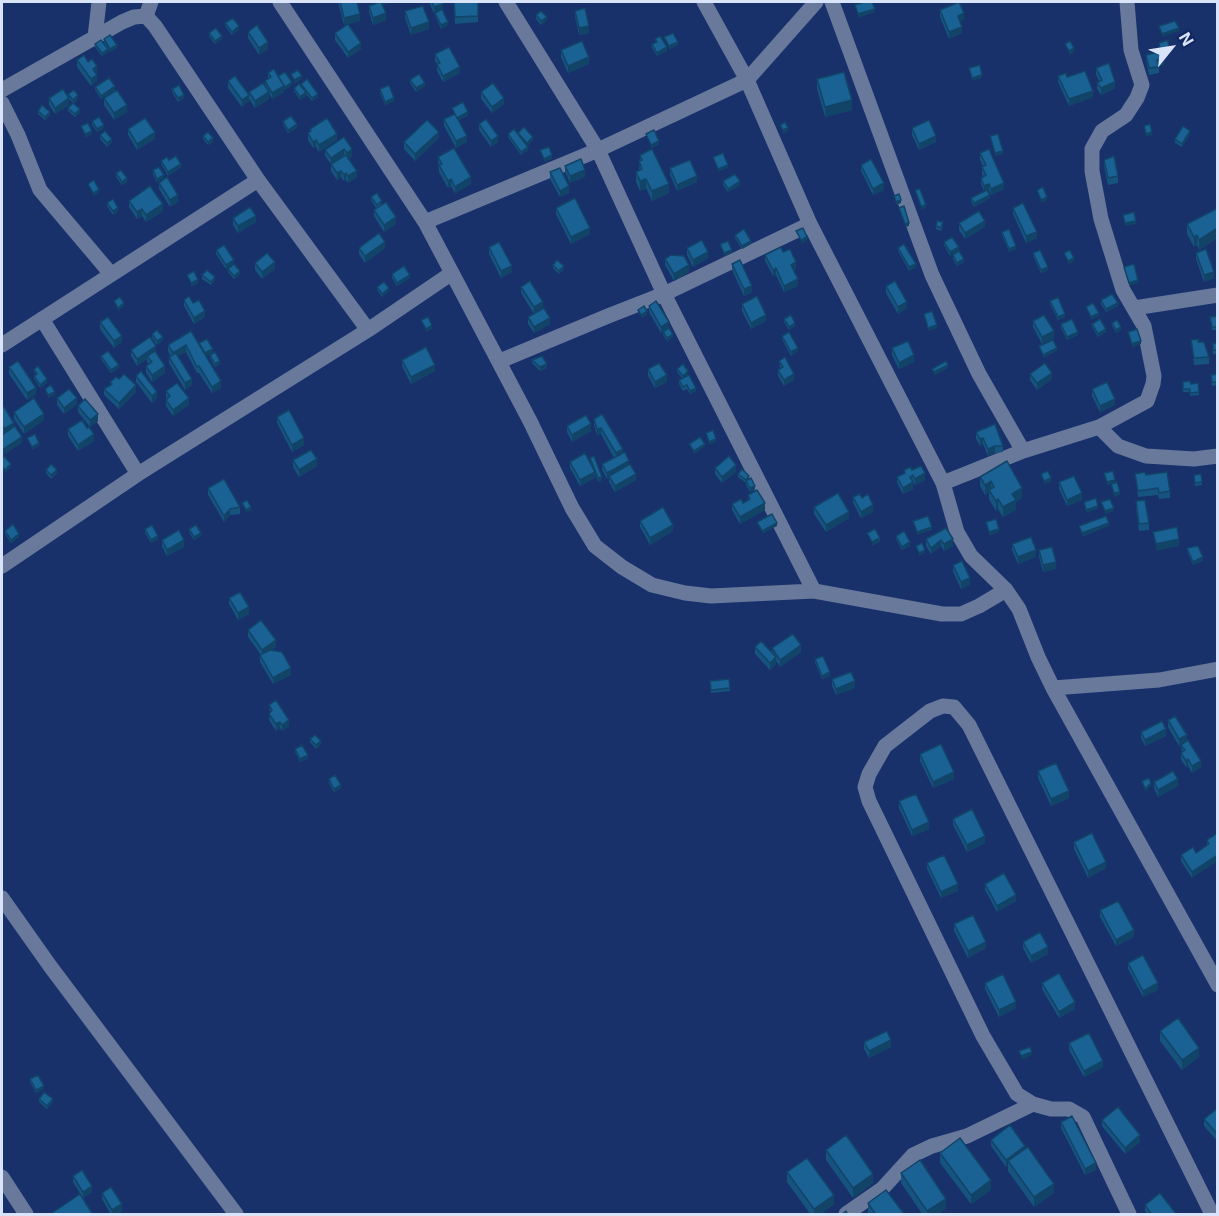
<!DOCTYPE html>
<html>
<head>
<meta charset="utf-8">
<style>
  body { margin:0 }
  #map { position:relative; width:1219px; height:1216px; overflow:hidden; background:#19316b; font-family:Inter,sans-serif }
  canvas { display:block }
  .frame { position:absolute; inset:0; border:3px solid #d9e3f9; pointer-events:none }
  .north { position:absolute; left:1141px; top:18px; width:60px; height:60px; -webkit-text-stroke:4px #10265f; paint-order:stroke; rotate:60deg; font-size:16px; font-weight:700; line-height:24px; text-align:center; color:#d9e3f9 }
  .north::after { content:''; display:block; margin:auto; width:21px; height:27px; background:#d9e3f9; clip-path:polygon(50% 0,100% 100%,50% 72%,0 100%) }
</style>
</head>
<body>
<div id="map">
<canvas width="1219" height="1216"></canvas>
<div class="frame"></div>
<div class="north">N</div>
</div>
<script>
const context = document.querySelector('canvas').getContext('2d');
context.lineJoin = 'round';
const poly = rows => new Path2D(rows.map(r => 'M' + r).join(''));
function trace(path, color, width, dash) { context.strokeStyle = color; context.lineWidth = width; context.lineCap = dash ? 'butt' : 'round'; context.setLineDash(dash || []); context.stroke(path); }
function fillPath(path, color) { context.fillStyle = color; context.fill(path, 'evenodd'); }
trace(poly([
  [506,2,598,150,664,294,814,591,942,614,961,614,979,606,1006,590],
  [704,2,747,80,810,224,943,483,957,532,971,556,1006,590,1019,609,1038,657,1053,688,1218,985],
  [832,2,932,275,979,374,1023,451],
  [146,16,155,26,258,180,368,330],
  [146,16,151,2],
  [95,37,99,2],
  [2,90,122,22,134,17,146,16],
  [2,103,18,135,40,190,111,274],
  [425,222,598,150,747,80,816,2],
  [452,273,530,421,572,508,595,546,622,567,652,585,685,593,711,596,814,591],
  [1134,308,1218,295],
  [42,319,138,474],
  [2,345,258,180],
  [500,361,608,316,664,294,810,224],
  [1099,427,1147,401,1153,384,1154,376,1144,326,1123,290,1101,219,1092,171,1092,149,1102,131,1126,115,1137,98,1142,85,1131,50,1127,2],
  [943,483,1023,451,1099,427,1118,446,1146,456,1194,459,1218,456],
  [2,566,138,474,368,330,452,273,425,222,280,2],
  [1053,688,1159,680,1218,669],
  [2,898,50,966,236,1214],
  [2,1177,26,1214],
  [846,1214,882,1189,913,1155,932,1146,967,1136,1033,1104],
  [1129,1214,1083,1117,1069,1109,1051,1109,1033,1104,1017,1094,983,1036,869,801,865,787,869,774,885,746,930,711,943,706,954,707,969,725,1212,1214]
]), '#68799c', 15);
fillPath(poly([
  [338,2,357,2,360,21,344,25],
  [429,2,442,2,443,11,448,25,441,29],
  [454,2,478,2,478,22,455,24],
  [369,6,386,20,373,25,369,12],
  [940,10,964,20,960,21,962,33,949,39,940,17],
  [405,11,429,29,411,35,405,18],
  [575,11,589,33,579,35,575,17],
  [536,15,547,20,541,25,536,19],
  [225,23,239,30,232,35,225,26],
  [248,32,268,49,259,55,248,38],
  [209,33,222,39,215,44,209,36],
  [335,33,361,49,348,58,335,40],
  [104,39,117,48,110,52,104,43],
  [655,39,667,51,657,56,652,48,652,44,656,43],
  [1159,43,1169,51,1163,53,1164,65,1159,66,1159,73,1149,75,1146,61,1146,55,1160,51],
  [95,44,108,52,102,56,95,47],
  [561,50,589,64,568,73,561,57],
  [435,54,460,73,443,82,437,71,437,64,435,61],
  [77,60,97,73,96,74,97,81,91,86,77,67],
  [1096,68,1115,88,1101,95,1097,89,1097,83,1099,81,1096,75],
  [268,73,278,76,292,85,285,90,284,88,284,92,272,99,269,93,269,99,255,108,249,99,249,101,242,107,228,88,228,81,249,95,249,92,265,87,265,81,268,79],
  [1058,76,1067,77,1093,97,1069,106,1058,82],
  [817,79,852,110,825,117,817,89],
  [410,80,425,86,416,92,410,83],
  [301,84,318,97,312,101,306,94,306,96,300,100,294,91,294,88,301,86],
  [95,87,115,90,101,99,95,90],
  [172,89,184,98,178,102,172,92],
  [380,89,394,101,385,105,380,93],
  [481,92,504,104,492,113,481,99],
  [68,94,78,99,74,103,80,112,75,117,68,111,68,108,73,103,68,98,69,105,55,114,49,105,49,98,68,97],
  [104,98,127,112,114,120,104,105],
  [452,108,468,116,458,120,467,142,456,148,444,126,444,119,454,114],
  [38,111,50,115,45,120,38,114],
  [92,121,104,128,97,132,92,125],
  [283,121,297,128,288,133,283,124],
  [479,124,498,142,491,147,479,130],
  [912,128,936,142,919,150,912,135],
  [128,129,155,139,137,150,128,135],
  [310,129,337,140,319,152,316,147,313,148,308,140,308,133,310,132],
  [518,133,533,140,527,146,528,150,521,155,508,137,508,134,518,134],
  [1190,134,1182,147,1175,143,1175,139],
  [100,135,112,142,107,147,100,139],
  [203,136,213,142,208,145,203,139],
  [344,137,352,156,349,159,357,177,348,183,346,180,344,181,341,177,337,180,331,171,331,164,325,156,325,150],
  [439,138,415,161,404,149,404,142],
  [980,153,1004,189,991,195,989,190,988,191,990,198,974,207,971,201,971,198,984,191,981,184,981,178,983,177,982,174,982,167,983,166,980,160],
  [640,155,669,193,652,201,646,188,640,191,636,182,636,172,639,171],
  [438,157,471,184,455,193,451,186,448,188,439,172],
  [169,160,181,167,168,176,161,164,161,161],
  [1104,160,1118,176,1118,183,1108,185,1104,167],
  [861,165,884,190,873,195,861,171],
  [565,166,585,177,570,183,565,172],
  [670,168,697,182,677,191,670,175],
  [153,170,164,178,157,182,153,174],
  [550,172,569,193,560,197,550,179],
  [116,173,127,182,122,185,116,177],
  [723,181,740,185,728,192,723,185],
  [159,183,178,202,170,207,159,189],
  [371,197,382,204,396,224,384,232,374,216,374,210,376,208,371,200],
  [129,201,163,211,146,222,142,216,137,219,129,207],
  [107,203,118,211,113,215,107,206],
  [556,208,590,234,571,244,556,214],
  [1013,208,1037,238,1026,243,1013,214],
  [1218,208,1218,243,1216,239,1199,250,1197,245,1194,247,1187,234,1187,224],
  [233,218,256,222,238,233,233,225],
  [959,223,985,227,965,239,959,230],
  [936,226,943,226,941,231,936,229],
  [1002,232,1016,249,1009,252,1002,235],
  [735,235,751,244,742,249,735,238],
  [944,242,959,251,950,256,944,245],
  [489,247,512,272,501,278,489,254],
  [359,248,385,248,365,263,359,254],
  [687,248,708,258,693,267,687,255],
  [898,248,916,267,909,271,898,251],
  [216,250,234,260,226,269,216,254],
  [783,252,796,269,793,270,798,286,784,292,776,275,773,276,765,261,765,255],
  [1033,253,1048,270,1041,273,1033,256],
  [1196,253,1214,278,1204,282,1196,259],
  [953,255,964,262,957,266,953,259],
  [665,259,689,272,674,281,665,265],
  [255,263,275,269,262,279,255,270],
  [732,264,752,292,744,296,732,270],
  [553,265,564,269,559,274,553,268],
  [228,269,240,274,234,279,228,272],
  [392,274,410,278,397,286,392,278],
  [202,275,215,280,211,285,202,279],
  [886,286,907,308,898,314,886,293],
  [377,287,389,291,382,297,377,290],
  [521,287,543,308,534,314,521,293],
  [184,300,205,317,194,324,184,306],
  [1101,300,1118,306,1106,312,1101,304],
  [1050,301,1065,317,1058,320,1050,304],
  [742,304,766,321,751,329,742,311],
  [649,306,669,328,673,337,667,341,663,335,663,332,661,333,649,312],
  [1218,316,1218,330,1212,330,1210,317],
  [528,317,550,324,534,333,528,324],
  [784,319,795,326,789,330,784,322],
  [1033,321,1054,338,1042,344,1033,327],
  [100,322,122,342,114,348,100,329],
  [1112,323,1121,330,1116,333,1112,326],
  [1061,324,1078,335,1067,340,1061,328],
  [1092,324,1106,332,1098,337,1092,327],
  [152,334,163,340,157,345,152,338],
  [782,336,798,351,791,356,782,339],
  [1191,340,1198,342,1209,357,1209,364,1194,365],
  [1213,343,1218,344,1218,354,1213,354],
  [199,344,213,352,206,356,221,388,212,393,199,373,197,373,186,352,178,356,192,385,185,390,169,363,169,357,170,356,168,351,168,345],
  [892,348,914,362,899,369,892,355],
  [131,350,156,353,165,373,152,382,146,373,146,366,149,364,147,362,147,359,137,366,131,356],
  [210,355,220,364,215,367,210,358],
  [101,356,119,368,111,373,101,359],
  [402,360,435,371,411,384,402,366],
  [532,360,547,368,540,371,532,363],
  [779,361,794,380,784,386,778,376,778,370,780,368],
  [9,367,36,394,27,400,9,374],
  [34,369,47,383,40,388,34,379,34,376,36,375,34,372],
  [648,369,667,382,655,388,648,376],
  [677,369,688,375,696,391,690,394,687,389,683,391,679,384,679,380,682,378,677,372],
  [1030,374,1052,379,1037,390,1030,380],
  [1218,374,1218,385,1212,386,1211,375],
  [136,376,157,398,152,403,136,382],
  [110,382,136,392,119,409,104,395,104,389,110,385],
  [1183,382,1191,384,1198,383,1199,395,1190,396,1190,392,1183,392],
  [1092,389,1115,405,1100,412,1092,396],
  [166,391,189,405,173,416,166,406,166,400,167,399,166,397],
  [57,398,77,404,64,414,57,405],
  [2,404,14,427,22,443,3,434,2,432],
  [78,406,98,421,90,427,78,412],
  [14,412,44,420,24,434,14,419],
  [277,417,304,445,292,452,277,423],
  [594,419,623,453,636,480,615,492,609,482,609,478,607,479,602,470,602,464,614,458,601,434,597,435,594,425],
  [567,426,591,431,572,442,567,432],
  [68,429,94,441,78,451,68,436],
  [976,432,1003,446,1003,452,995,453,988,456,983,444,980,446,976,439],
  [590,458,602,480,598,482,595,474,595,478,580,486,570,468,570,462,591,465],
  [293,460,317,466,299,477,293,467],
  [1007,461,1022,498,1016,502,1016,510,1003,517,998,509,996,511,989,499,989,492,985,495,980,486,980,477],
  [715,468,736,472,722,483,715,474],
  [46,470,57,473,51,479,46,473],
  [904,470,925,480,915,485,913,482,913,489,903,494,897,483,897,477,904,473],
  [738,474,749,479,748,480,755,489,750,492,746,485,746,483,738,477],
  [1135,474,1146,475,1170,491,1170,498,1159,499,1158,495,1138,497],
  [1201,474,1202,485,1195,486,1194,475],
  [1059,482,1082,500,1067,506,1059,489],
  [208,488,240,507,240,514,230,515,224,522,208,495],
  [748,495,765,510,740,524,732,510,732,504,743,503,748,500],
  [853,497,862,498,873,512,861,518,853,503],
  [1136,501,1149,523,1149,530,1139,531,1136,508],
  [814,507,849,518,826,532,814,514],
  [640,521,673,531,650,545,640,527],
  [145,529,158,539,151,543,145,533],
  [189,529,201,536,194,540,189,532],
  [5,531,19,537,11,543,5,534],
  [896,536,910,546,902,550,896,539],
  [926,539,953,539,953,546,944,551,941,546,931,554,926,546],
  [162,540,184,547,167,556,162,547],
  [1012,544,1036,557,1018,564,1012,550],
  [1187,548,1203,561,1193,565,1187,551],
  [1039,550,1056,569,1043,572,1039,557],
  [953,565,970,585,961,589,953,572],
  [229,598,249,614,238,620,229,604],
  [248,630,276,647,271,650,291,675,273,684,260,662,260,655,261,655,248,637],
  [755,647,772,653,772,648,801,652,780,667,776,661,776,664,770,670,755,654],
  [815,659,830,676,822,679,815,663],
  [729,679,730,691,711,693,710,681],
  [832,679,855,688,836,695,832,686],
  [269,705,289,726,282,731,280,728,276,731,269,720,270,713],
  [1168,720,1187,741,1201,767,1192,773,1188,766,1186,767,1181,760,1181,753,1182,752,1181,745,1179,746,1168,727],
  [1141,732,1166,736,1145,746,1141,738],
  [310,739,321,744,316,749,310,742],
  [295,749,308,758,300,762,295,752],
  [920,754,954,779,933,788,920,761],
  [1038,771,1069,798,1051,806,1038,778],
  [329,779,341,788,334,792,329,783],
  [1154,782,1178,786,1158,797,1154,788],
  [899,801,929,829,912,836,899,808],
  [953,819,985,843,967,852,953,825],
  [1216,834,1192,878,1181,861,1181,855,1196,853,1207,846,1207,840],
  [1074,842,1106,868,1088,878,1074,849],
  [927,863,958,891,941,898,927,869],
  [985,884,1016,901,997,912,985,890],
  [1100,910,1134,937,1116,946,1100,917],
  [954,924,986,948,968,958,954,931],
  [1023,942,1048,954,1031,963,1023,948],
  [1128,963,1158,990,1143,997,1128,969],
  [985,983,1016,1008,999,1017,985,989],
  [1042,983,1075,1009,1059,1018,1042,989],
  [1160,1031,1199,1057,1182,1070,1160,1041],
  [864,1042,891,1047,869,1058,864,1049],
  [1069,1043,1103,1067,1084,1077,1069,1050],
  [30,1079,44,1089,36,1093,30,1082],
  [39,1099,53,1102,47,1109,39,1102],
  [1218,1108,1218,1142,1204,1126,1204,1119],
  [1102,1120,1140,1142,1125,1154,1102,1126],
  [1061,1122,1096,1170,1085,1175,1061,1128],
  [991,1140,1025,1148,1054,1193,1034,1207,1008,1171,1008,1166,1006,1167,991,1146],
  [826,1150,873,1183,853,1198,826,1160],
  [940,1153,991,1190,971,1204,940,1163],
  [787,1172,834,1204,819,1215,811,1215,787,1182],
  [901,1173,946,1208,937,1215,923,1215,901,1183],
  [73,1176,92,1192,83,1198,73,1182],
  [102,1193,122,1211,115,1215,111,1215,102,1199],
  [868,1203,905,1215,869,1215,868,1213],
  [1145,1205,1177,1215,1147,1215,1145,1211]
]), '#16537f');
fillPath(poly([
  [383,2,392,2,383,5],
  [443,4,443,11,434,14,434,7],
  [875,9,875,12,858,18,858,14],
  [386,13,386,20,373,25,373,18],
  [964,13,964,20,958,22,958,16],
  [360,14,360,21,344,25,344,18],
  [547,17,547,20,541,25,541,21],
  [429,22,429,29,411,35,411,28],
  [448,22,448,25,441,29,441,25],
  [239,26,239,30,232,35,232,32],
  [589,26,589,33,579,35,579,28],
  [962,27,962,33,949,39,949,32],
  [1179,28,1179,31,1162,37,1162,34],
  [222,36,222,39,215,44,215,41],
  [268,42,268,49,259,55,259,48],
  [678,42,678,45,669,50,669,46],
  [361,43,361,49,348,58,348,52],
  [117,45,117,48,110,52,110,49],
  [667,47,667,51,657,56,657,53],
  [1074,48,1074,52,1069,55,1069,51],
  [1169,48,1169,51,1160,53,1160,50],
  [108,49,108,52,102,56,102,53],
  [589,57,589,64,568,73,568,66],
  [1164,58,1164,65,1157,66,1157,60],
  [97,66,97,73,93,76,93,69],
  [460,67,460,73,443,82,443,76],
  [97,75,97,81,91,86,91,79],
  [982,75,982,78,972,81,972,78],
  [302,76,302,79,294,84,294,80],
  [292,82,292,85,285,90,285,87],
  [1115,82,1115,88,1101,95,1101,88],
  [425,83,425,86,416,92,416,88],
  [115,86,115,90,101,99,101,96],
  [284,86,284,92,272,99,272,93],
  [1093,91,1093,97,1069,106,1069,99],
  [269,92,269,99,255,108,255,101],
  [306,92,306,96,300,100,300,97],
  [318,94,318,97,312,101,312,98],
  [78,95,78,99,73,103,73,100],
  [184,95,184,98,178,102,178,98],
  [249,95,249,101,242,107,242,100],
  [69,98,69,105,55,114,55,108],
  [394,98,394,101,385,105,385,102],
  [504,98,504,104,492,113,492,107],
  [852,100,852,110,825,117,825,107],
  [127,105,127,112,114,120,114,113],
  [80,109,80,112,75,117,75,114],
  [50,112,50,115,45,120,45,117],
  [468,112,468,116,457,121,457,118],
  [297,124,297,128,288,133,288,130],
  [104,125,104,128,97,132,97,129],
  [788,128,788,131,783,134,783,130],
  [92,131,92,134,85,138,85,134],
  [1190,131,1190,134,1182,147,1182,144],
  [155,132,155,139,137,150,137,144],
  [439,132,439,138,415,161,415,154],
  [1152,132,1152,135,1146,137,1146,134],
  [337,134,337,140,319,152,319,145],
  [467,136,467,142,456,148,456,141],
  [498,136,498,142,491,147,491,141],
  [936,136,936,142,919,150,919,144],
  [533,137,533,140,527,146,527,143],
  [213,138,213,142,208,145,208,142],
  [112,139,112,142,107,147,107,143],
  [316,140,316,147,313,148,313,142],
  [659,141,659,145,651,148,651,145],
  [528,147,528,150,521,155,521,152],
  [344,149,344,155,331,164,331,158],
  [352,149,352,156,347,160,347,153],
  [1003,151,1003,154,995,156,995,153],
  [552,155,552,159,544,162,544,159],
  [181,164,181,167,168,176,168,172],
  [728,165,728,168,718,172,718,169],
  [585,170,585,177,570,183,570,176],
  [341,171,341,177,337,180,337,173],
  [357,171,357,177,348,183,348,176],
  [346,173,346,180,344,181,344,175],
  [164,175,164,178,157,182,157,179],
  [697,176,697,182,677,191,677,185],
  [471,177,471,184,455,193,455,187],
  [127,178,127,182,122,185,122,182],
  [451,179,451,186,448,188,448,181],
  [646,179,646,188,640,191,640,181],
  [740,181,740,185,728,192,728,189],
  [884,183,884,190,873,195,873,189],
  [1004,183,1004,189,991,195,991,189],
  [669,184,669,193,652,201,652,191],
  [989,184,989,190,984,192,984,186],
  [569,186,569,193,560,197,560,191],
  [99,190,99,193,93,196,93,193],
  [178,195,178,202,170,207,170,200],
  [990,195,990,198,974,207,974,203],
  [1047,197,1047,200,1041,203,1041,200],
  [901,200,901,203,896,205,896,202],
  [163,204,163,211,146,222,146,215],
  [926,205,926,208,921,210,921,206],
  [118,208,118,211,113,215,113,211],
  [142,209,142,216,137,219,137,212],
  [256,216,256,222,238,233,238,226],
  [396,217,396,224,384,232,384,225],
  [985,221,985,227,965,239,965,233],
  [1136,221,1136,224,1125,226,1125,223],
  [909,223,909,226,905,227,905,224],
  [590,228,590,234,571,244,571,237],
  [1216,229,1216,239,1199,250,1199,240],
  [1037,232,1037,238,1026,243,1026,236],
  [1197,235,1197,245,1194,247,1194,237],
  [807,237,807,240,801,244,801,240],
  [751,241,751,244,742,249,742,246],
  [385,242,385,248,365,263,365,256],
  [1016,246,1016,249,1009,252,1009,249],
  [959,247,959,251,950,256,950,252],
  [732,250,732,253,724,256,724,253],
  [708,252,708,258,693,267,693,260],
  [1074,258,1074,261,1068,264,1068,261],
  [964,259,964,262,957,266,957,263],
  [234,260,234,263,226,269,226,265],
  [275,262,275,269,262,279,262,272],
  [796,262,796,269,791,272,791,265],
  [916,264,916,267,909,271,909,267],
  [689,265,689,272,674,281,674,274],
  [512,266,512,272,501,278,501,271],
  [564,266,564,269,559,274,559,271],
  [1048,267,1048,270,1041,273,1041,270],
  [776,268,776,275,773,276,773,270],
  [240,271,240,274,234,279,234,276],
  [1214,272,1214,278,1204,282,1204,275],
  [410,275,410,278,397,286,397,283],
  [215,277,215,280,211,285,211,282],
  [798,279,798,286,784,292,784,286],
  [198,280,198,283,191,287,191,283],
  [1138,280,1138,283,1129,286,1129,283],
  [752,286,752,292,744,296,744,289],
  [389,288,389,291,382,297,382,294],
  [543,302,543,308,534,314,534,307],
  [907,302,907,308,898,314,898,307],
  [124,303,124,306,118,311,118,308],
  [1118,303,1118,306,1106,312,1106,309],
  [205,311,205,317,194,324,194,318],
  [647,311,647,315,641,318,641,315],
  [1099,313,1099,316,1091,320,1091,317],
  [1065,314,1065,317,1058,320,1058,317],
  [766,315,766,321,751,329,751,323],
  [550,318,550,324,534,333,534,327],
  [669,322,669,329,661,333,661,327],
  [795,323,795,326,789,330,789,327],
  [432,325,432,329,426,332,426,329],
  [937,325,937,328,928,331,928,328],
  [1121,327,1121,330,1116,333,1116,330],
  [1106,329,1106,332,1098,337,1098,334],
  [1054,331,1054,338,1042,344,1042,337],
  [1078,332,1078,335,1067,340,1067,337],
  [673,334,673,337,667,341,667,338],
  [122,336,122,342,114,348,114,341],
  [163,337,163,340,157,345,157,341],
  [1141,341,1141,344,1132,347,1132,344],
  [186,345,186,352,173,360,173,353],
  [156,346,156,353,147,356,147,359,137,366,137,359],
  [798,348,798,351,791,356,791,352],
  [1057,348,1057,351,1043,358,1043,355],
  [213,349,213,352,205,356,205,353],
  [914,355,914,362,899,369,899,363],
  [220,361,220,364,215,367,215,364],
  [547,364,547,368,540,371,540,367],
  [119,365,119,368,111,373,111,370],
  [435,365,435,371,411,384,411,377],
  [948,365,948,368,934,376,934,372],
  [165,366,165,373,152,382,152,375],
  [688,371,688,375,683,379,683,376],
  [1052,373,1052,379,1037,390,1037,383],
  [794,374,794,380,784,386,784,380],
  [667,375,667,382,655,388,655,382],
  [47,379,47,383,40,388,40,385],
  [192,379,192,385,185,390,185,383],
  [221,381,221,388,212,393,212,387],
  [136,385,136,392,119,409,119,403],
  [36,388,36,394,27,400,27,393],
  [696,388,696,391,690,394,690,391],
  [55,392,55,395,48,398,48,395],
  [157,392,157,398,152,403,152,396],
  [77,398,77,404,64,414,64,408],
  [189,398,189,405,173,416,173,410],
  [1115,399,1115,405,1100,412,1100,406],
  [44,414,44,420,24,434,24,427],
  [98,414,98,421,90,427,90,420],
  [14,423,14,430,4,436,4,429],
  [591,424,591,431,572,442,572,435],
  [601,428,601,434,597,435,597,429],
  [94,434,94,441,78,451,78,445],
  [22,437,22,443,2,456,2,450],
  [304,438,304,445,292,452,292,445],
  [983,438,983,444,980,446,980,439],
  [716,439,716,442,709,445,709,442],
  [39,443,39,446,32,450,32,447],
  [705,444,705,447,694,454,694,451],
  [995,446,995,453,988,456,988,449],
  [623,449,623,455,616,460,616,453],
  [317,459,317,466,299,477,299,470],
  [629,461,629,468,609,476,609,478,607,479,607,473],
  [11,464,11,467,5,473,5,470],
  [736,465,736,472,722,483,722,477],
  [57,470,57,473,51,479,51,475],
  [595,472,595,478,580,486,580,480],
  [925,473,925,480,915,485,915,479],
  [636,474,636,480,615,492,615,486],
  [602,477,602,480,598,482,598,478],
  [1051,478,1051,482,1044,484,1044,481],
  [1115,480,1115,483,1107,485,1107,482],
  [991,481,991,491,989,490,989,492,985,495,985,485],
  [913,482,913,489,903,494,903,488],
  [755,486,755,489,750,492,750,488],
  [1022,488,1022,498,1016,502,1016,510,1003,517,1003,507,1012,494],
  [1120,492,1120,495,1114,497,1114,493],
  [1082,493,1082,500,1067,506,1067,500],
  [998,499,998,509,996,511,996,501],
  [765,503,765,510,740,524,740,517],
  [873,505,873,512,861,518,861,512],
  [1098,506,1098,509,1086,513,1086,510],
  [251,507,251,510,246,513,246,510],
  [1114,508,1114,511,1105,514,1105,511],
  [230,509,230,515,224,522,224,516],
  [849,512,849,518,826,532,826,525],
  [777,523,777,526,762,534,762,531],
  [1109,523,1109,526,1082,537,1082,533],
  [673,525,673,531,650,545,650,538],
  [932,527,932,530,917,535,917,532],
  [999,529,999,532,989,536,989,532],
  [201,533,201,536,194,540,194,537],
  [19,534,19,537,11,543,11,540],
  [158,536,158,539,151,543,151,540],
  [880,538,880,542,872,546,872,542],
  [953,539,953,546,944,551,944,544],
  [1179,539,1179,546,1156,551,1156,544],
  [184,540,184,547,167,556,167,550],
  [941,540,941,546,931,554,931,548],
  [910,542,910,546,902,550,902,547],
  [925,550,925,553,919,556,919,553],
  [1036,550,1036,557,1018,564,1018,557],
  [1203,557,1203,561,1193,565,1193,562],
  [1056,562,1056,569,1043,572,1043,565],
  [970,578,970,585,961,589,961,582],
  [249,607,249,614,238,620,238,613],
  [276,640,276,647,262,656,262,650],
  [801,645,801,652,780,667,780,660],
  [776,657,776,664,770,670,770,663],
  [291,668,291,675,273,684,273,678],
  [830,672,830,676,822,679,822,676],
  [855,681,855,688,836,695,836,689],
  [289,720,289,726,282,731,282,725],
  [280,722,280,728,276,731,276,724],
  [1166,729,1166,736,1145,746,1145,740],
  [1187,735,1187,741,1179,746,1179,739],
  [321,741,321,744,316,749,316,745],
  [308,755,308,758,300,762,300,759],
  [1188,759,1188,766,1186,767,1186,761],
  [1201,761,1201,767,1192,773,1192,766],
  [954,772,954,779,933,788,933,782],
  [1178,779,1178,786,1158,797,1158,790],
  [1151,783,1151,786,1145,792,1145,789],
  [341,785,341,788,334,792,334,789],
  [1069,791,1069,798,1051,806,1051,799],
  [929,822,929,829,912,836,912,830],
  [985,836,985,843,967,852,967,845],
  [1218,855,1218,861,1192,878,1192,872],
  [1106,862,1106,868,1088,878,1088,871],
  [958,884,958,891,941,898,941,892],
  [1016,895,1016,901,997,912,997,906],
  [1134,930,1134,937,1116,946,1116,940],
  [986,942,986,948,968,958,968,951],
  [1048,947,1048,954,1031,963,1031,956],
  [1158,983,1158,990,1143,997,1143,991],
  [1016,1002,1016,1008,999,1017,999,1010],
  [1075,1002,1075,1009,1059,1018,1059,1012],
  [891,1040,891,1047,869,1058,869,1051],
  [1199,1048,1199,1057,1182,1070,1182,1060],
  [1032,1052,1032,1055,1021,1060,1021,1056],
  [1103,1061,1103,1067,1084,1077,1084,1071],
  [44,1086,44,1089,36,1093,36,1090],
  [53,1099,53,1102,47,1109,47,1106],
  [1140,1135,1140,1142,1125,1154,1125,1148],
  [1025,1146,1025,1152,1008,1161,1008,1166,1006,1167,1006,1160],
  [1096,1163,1096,1170,1085,1175,1085,1169],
  [873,1174,873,1183,853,1198,853,1188],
  [991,1180,991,1190,971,1204,971,1195],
  [1054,1184,1054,1193,1034,1207,1034,1197],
  [92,1186,92,1192,83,1198,83,1192],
  [834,1195,834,1204,819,1215,814,1215,814,1209],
  [946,1199,946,1208,937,1215,927,1215,927,1211],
  [122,1204,122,1211,115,1215,112,1215,112,1210]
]), '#124468');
const building = poly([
  [340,2,357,2,360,14,344,18,340,2],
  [379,2,381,2,386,13,373,18,369,6,379,2],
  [432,2,442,2,443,4,434,7,432,2],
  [454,2,478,2,478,16,455,17,454,2],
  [864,2,872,2,875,9,858,14,855,5,864,2],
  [959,2,964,13,958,16,962,27,949,32,940,10,959,2],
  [423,6,429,22,411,28,405,11,423,6],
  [585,8,589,26,579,28,575,11,585,8],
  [442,9,448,22,441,25,435,13,442,9],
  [541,11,547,17,541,21,536,15,541,11],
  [233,18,239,26,232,32,225,23,233,18],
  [1175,21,1179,28,1162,34,1159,26,1175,21],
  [348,24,361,43,348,52,335,33,348,24],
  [257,25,268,42,259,48,248,32,257,25],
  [216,28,222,36,215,41,209,33,216,28],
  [673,33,678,42,669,46,664,37,673,33],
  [110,35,117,45,110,49,104,39,110,35],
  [660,36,667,47,657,53,652,44,657,42,655,39,660,36],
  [101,40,108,49,102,53,95,44,101,40],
  [1168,40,1169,48,1160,50,1159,43,1168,40],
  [582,41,589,57,568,66,561,50,582,41],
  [1070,41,1074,48,1069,51,1065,44,1070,41],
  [449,47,460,67,443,76,437,64,440,63,435,54,449,47],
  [1162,51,1164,58,1157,60,1159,67,1149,68,1146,55,1162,51],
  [84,55,88,62,92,59,97,66,93,69,97,75,91,79,77,60,84,55],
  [1109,63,1115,82,1101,88,1097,83,1102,80,1096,68,1109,63],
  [980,65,982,75,972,78,969,68,980,65],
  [274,69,284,86,272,93,265,81,271,77,268,73,274,69],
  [298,70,302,76,294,80,291,74,298,70],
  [1085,71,1093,91,1069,99,1058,76,1066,73,1067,77,1085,71],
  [285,72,292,82,285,87,278,76,285,72],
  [844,72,852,100,825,107,817,79,844,72],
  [419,74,425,83,416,88,410,80,419,74],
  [235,76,249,95,242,100,228,81,235,76],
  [109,78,115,86,101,96,95,87,109,78],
  [307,79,318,94,312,98,301,84,307,79],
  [263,83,269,92,255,101,249,92,263,83],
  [493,83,504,98,492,107,481,92,493,83],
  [299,84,306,92,300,97,294,88,299,84],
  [179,85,184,95,178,98,172,89,179,85],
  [389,85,394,98,385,102,380,89,389,85],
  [63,89,69,98,55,108,49,98,63,89],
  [74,90,78,95,73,100,68,94,74,90],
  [117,90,127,105,114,113,104,98,117,90],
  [463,102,468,112,457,118,452,108,463,102],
  [73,103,80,109,75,114,68,108,73,103],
  [42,105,50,112,45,117,38,111,42,105],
  [455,114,467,136,456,141,444,119,455,114],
  [291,116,297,124,288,130,283,121,291,116],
  [99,117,104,125,97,129,92,121,99,117],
  [145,118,155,132,137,144,128,129,145,118],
  [327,118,337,134,319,145,316,140,313,142,308,133,311,131,310,129,327,118],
  [486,119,498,136,491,141,479,124,486,119],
  [427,120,439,132,415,154,404,142,427,120],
  [929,120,936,136,919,144,912,128,929,120],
  [785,122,788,128,783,130,780,125,785,122],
  [88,123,92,131,85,134,81,126,88,123],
  [1150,124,1152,132,1146,134,1144,126,1150,124],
  [1183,126,1190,131,1182,144,1175,139,1183,126],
  [524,127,533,137,527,143,518,133,524,127],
  [514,129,528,147,521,152,508,134,514,129],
  [654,130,659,141,651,145,646,134,654,130],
  [105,131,112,139,107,143,100,135,105,131],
  [208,132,213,138,208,142,203,136,208,132],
  [998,134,1003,151,995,153,990,136,998,134],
  [344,137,352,149,347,153,344,149,331,158,325,150,344,137],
  [549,147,552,155,544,159,540,150,549,147],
  [454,148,471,177,455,187,451,179,448,181,439,165,442,164,438,157,454,148],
  [652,149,669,184,652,191,646,179,640,181,636,172,642,169,639,161,642,160,640,155,652,149],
  [989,149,1004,183,991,189,989,184,984,186,981,178,986,175,982,167,986,165,980,153,989,149],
  [723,153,728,165,718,169,713,157,723,153],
  [346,155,357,171,348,176,346,173,344,175,341,171,337,173,331,164,346,155],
  [176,156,181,164,168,172,161,161,167,157,169,160,176,156],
  [1114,156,1118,176,1108,178,1104,160,1114,156],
  [581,159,585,170,570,176,565,166,581,159],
  [871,159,884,183,873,189,861,165,871,159],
  [690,160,697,176,677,185,670,168,690,160],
  [159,167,164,175,157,179,153,170,159,167],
  [560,168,569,186,560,191,550,172,560,168],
  [121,170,127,178,122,182,116,173,121,170],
  [735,174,740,181,728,189,723,181,735,174],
  [167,177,178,195,170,200,159,183,167,177],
  [94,180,99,190,93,193,88,184,94,180],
  [150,186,163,204,146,215,142,209,137,212,129,201,150,186],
  [1043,187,1047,197,1041,200,1037,190,1043,187],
  [920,189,926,205,921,206,915,190,920,189],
  [987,190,990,195,974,203,971,198,987,190],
  [377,193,382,201,377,205,371,197,377,193],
  [899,194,901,200,896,202,894,196,899,194],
  [575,198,590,228,571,237,556,208,575,198],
  [113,199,118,208,113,211,107,203,113,199],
  [386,202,396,217,384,225,374,210,386,202],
  [1023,203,1037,232,1026,236,1013,208,1023,203],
  [904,206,909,223,905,224,899,208,904,206],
  [250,207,256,216,238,226,233,218,250,207],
  [1218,208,1218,233,1216,229,1199,240,1197,235,1194,237,1187,224,1218,208],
  [979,211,985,221,965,233,959,223,979,211],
  [1134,212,1136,221,1125,223,1123,215,1134,212],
  [937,221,943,222,941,228,936,226,937,221],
  [803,228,807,237,801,240,796,231,803,228],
  [744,229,751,241,742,246,735,235,744,229],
  [1009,229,1016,246,1009,249,1002,232,1009,229],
  [379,233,385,242,365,256,359,248,379,233],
  [952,237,959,247,950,252,944,242,952,237],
  [702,240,708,252,693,260,687,248,702,240],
  [728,241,732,250,724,253,720,244,728,241],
  [499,242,512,266,501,271,489,247,499,242],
  [904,244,916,264,909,267,898,248,904,244],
  [224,245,234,260,226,265,216,250,224,245],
  [781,247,783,252,790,249,796,262,791,265,798,279,784,286,776,268,773,270,765,255,781,247],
  [1206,249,1214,272,1204,275,1196,253,1206,249],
  [1040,250,1048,267,1041,270,1033,253,1040,250],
  [1070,250,1074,258,1068,261,1064,253,1070,250],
  [959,251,964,259,957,263,953,255,959,251],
  [267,253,275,262,262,272,255,263,267,253],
  [671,255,684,256,689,265,674,274,665,259,671,255],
  [557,260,564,266,559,271,553,265,557,260],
  [740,260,752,286,744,289,732,264,740,260],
  [234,264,240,271,234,276,228,269,234,264],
  [1134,264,1138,280,1129,283,1124,267,1134,264],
  [404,266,410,275,397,283,392,274,404,266],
  [207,270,215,277,211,282,202,275,207,270],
  [194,271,198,280,191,283,187,275,194,271],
  [530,281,543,302,534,307,521,287,530,281],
  [895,281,907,302,898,307,886,286,895,281],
  [384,282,389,288,382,294,377,287,384,282],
  [1112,294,1118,303,1106,309,1101,300,1112,294],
  [189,296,193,303,199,300,205,311,194,318,184,300,189,296],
  [757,296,766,315,751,323,742,304,757,296],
  [120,297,124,303,118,308,114,301,120,297],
  [1058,297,1065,314,1058,317,1050,301,1058,297],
  [656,301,669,322,661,327,649,306,656,301],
  [1093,303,1099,313,1091,317,1086,307,1093,303],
  [644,306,647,311,641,315,638,310,644,306],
  [544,308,550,318,534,327,528,317,544,308],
  [932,311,937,325,928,328,924,314,932,311],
  [791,315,795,323,789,327,784,319,791,315],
  [1044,315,1054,331,1042,337,1033,321,1044,315],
  [1218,316,1218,327,1212,327,1210,317,1218,316],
  [108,317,122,336,114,341,100,322,108,317],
  [428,317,432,325,426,329,421,320,428,317],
  [1072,319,1078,332,1067,337,1061,324,1072,319],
  [1100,319,1106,329,1098,334,1092,324,1100,319],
  [1117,320,1121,327,1116,330,1112,323,1117,320],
  [669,328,673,334,667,338,663,332,669,328],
  [1137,329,1141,341,1132,344,1128,332,1137,329],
  [157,330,163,337,157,341,152,334,157,330],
  [191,331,221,381,212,387,199,366,197,367,186,345,173,353,168,345,191,331],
  [789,332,798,348,791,352,782,336,789,332],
  [150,337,156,346,137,359,131,350,150,337],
  [207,339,213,349,205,353,199,343,207,339],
  [1199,339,1198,342,1204,342,1209,357,1194,358,1191,340,1199,339],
  [1053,340,1057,348,1043,355,1039,346,1053,340],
  [908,341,914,355,899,363,892,348,908,341],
  [1213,343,1218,344,1218,350,1213,350,1213,343],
  [426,347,435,365,411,377,402,360,426,347],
  [108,351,119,365,111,370,101,356,108,351],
  [155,351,165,366,152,375,146,366,152,362,147,356,155,351],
  [215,352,220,361,215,364,210,355,215,352],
  [176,353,192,379,185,383,169,357,176,353],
  [542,356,547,364,540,367,532,360,542,356],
  [785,357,794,374,784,380,778,370,783,367,779,361,785,357],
  [18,361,36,388,27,393,9,367,18,361],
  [946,361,948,365,934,372,932,369,946,361],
  [659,363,667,375,655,382,648,369,659,363],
  [1045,363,1052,373,1037,383,1030,374,1045,363],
  [683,364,688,371,683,376,677,369,683,364],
  [38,366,47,379,40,385,34,376,37,374,34,369,38,366],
  [141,371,157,392,152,396,136,376,141,371],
  [124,374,136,385,119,403,104,389,112,384,110,382,116,377,119,379,124,374],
  [1218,374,1218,382,1212,382,1211,375,1218,374],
  [689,375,696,388,690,391,687,385,683,387,679,380,689,375],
  [1190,381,1191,384,1198,383,1199,392,1190,393,1190,389,1183,389,1183,382,1190,381],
  [1107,382,1115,399,1100,406,1092,389,1107,382],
  [177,383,189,398,173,410,166,400,170,396,166,391,177,383],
  [51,385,55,392,48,395,45,389,51,385],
  [69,389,77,398,64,408,57,398,69,389],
  [34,398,44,414,24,427,14,412,34,398],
  [85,399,98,414,90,420,78,406,85,399],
  [2,404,14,423,4,429,2,426,2,404],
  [289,410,304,438,292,445,277,417,289,410],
  [602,414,623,449,616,453,601,428,597,429,594,419,602,414],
  [586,415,591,424,572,435,567,426,586,415],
  [82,420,87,428,89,427,94,434,78,445,68,429,82,420],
  [995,424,1003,446,995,446,988,449,983,438,980,439,976,432,995,424],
  [15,426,22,437,2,450,2,435,15,426],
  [713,430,716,439,709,442,706,433,713,430],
  [35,434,39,443,32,447,27,438,35,434],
  [700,437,705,444,694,451,689,444,700,437],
  [311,450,317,459,299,470,293,460,311,450],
  [625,452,629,461,607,473,602,464,625,452],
  [585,453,595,472,580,480,570,462,585,453],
  [4,456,11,464,5,470,2,467,2,459,4,456],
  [594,456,602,477,598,478,590,458,594,456],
  [729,456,736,465,722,477,715,468,729,456],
  [1007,461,1022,488,1012,494,1016,500,1003,507,998,499,996,501,989,490,994,487,991,481,985,485,980,477,1007,461],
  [51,464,57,470,51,475,46,470,51,464],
  [630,464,636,474,615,486,609,476,630,464],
  [921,466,925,473,915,479,913,475,910,477,913,482,903,488,897,477,905,473,904,470,910,467,912,470,921,466],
  [742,469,749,476,746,480,738,474,742,469],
  [1048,471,1051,478,1044,481,1041,474,1048,471],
  [1113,471,1115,480,1107,482,1104,473,1113,471],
  [1145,472,1146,475,1167,472,1170,491,1159,493,1158,488,1138,491,1135,474,1145,472],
  [1201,474,1202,482,1195,483,1194,475,1201,474],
  [1074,476,1082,493,1067,500,1059,482,1074,476],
  [751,478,755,486,750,488,746,481,751,478],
  [224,479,240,507,230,509,224,516,208,488,224,479],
  [1117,482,1120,492,1114,493,1111,484,1117,482],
  [757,490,765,503,740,517,732,504,741,499,743,503,750,499,748,495,757,490],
  [838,493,849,512,826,525,814,507,838,493],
  [860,494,862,498,868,494,873,505,861,512,853,497,860,494],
  [1096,498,1098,506,1086,510,1084,502,1096,498],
  [1110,499,1114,508,1105,511,1101,502,1110,499],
  [247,500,251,507,246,510,242,503,247,500],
  [1145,500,1149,523,1139,524,1136,501,1145,500],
  [663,507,673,525,650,538,640,521,663,507],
  [772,514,777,523,762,531,757,522,772,514],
  [928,516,932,527,917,532,913,521,928,516],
  [1106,516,1109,523,1082,533,1079,526,1106,516],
  [996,519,999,529,989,532,986,522,996,519],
  [13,524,19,534,11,540,5,531,13,524],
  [152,525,158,536,151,540,145,529,152,525],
  [196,525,201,533,194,537,189,529,196,525],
  [1177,527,1179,539,1156,544,1153,532,1177,527],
  [946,528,953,539,944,544,941,540,931,548,926,539,946,528],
  [875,529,880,538,872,542,867,533,875,529],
  [179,530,184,540,167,550,162,540,179,530],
  [904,531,910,542,902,547,896,536,904,531],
  [1031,537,1036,550,1018,557,1012,544,1031,537],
  [922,543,925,550,919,553,916,546,922,543],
  [1198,546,1203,557,1193,562,1187,548,1198,546],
  [1052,547,1056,562,1043,565,1039,550,1052,547],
  [962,561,970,578,961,582,953,565,962,561],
  [240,592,249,607,238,613,229,598,240,592],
  [261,620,276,640,262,650,248,630,261,620],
  [793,634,801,645,780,660,772,648,793,634],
  [761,641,776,657,770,663,755,647,761,641],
  [270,650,282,652,291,668,273,678,260,655,270,650],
  [823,656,830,672,822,676,815,659,823,656],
  [851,672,855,681,836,689,832,679,851,672],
  [729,679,730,688,711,690,710,681,729,679],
  [276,700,289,720,282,725,280,722,276,724,269,714,272,710,269,705,276,700],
  [1175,716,1187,735,1179,739,1168,720,1175,716],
  [1162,721,1166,729,1145,740,1141,732,1162,721],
  [315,735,321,741,316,745,310,739,315,735],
  [1188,740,1201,761,1192,766,1188,759,1186,761,1181,753,1185,750,1181,745,1188,740],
  [941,744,954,772,933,782,920,754,941,744],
  [302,745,308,755,300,759,295,749,302,745],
  [1056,763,1069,791,1051,799,1038,771,1056,763],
  [1173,771,1178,779,1158,790,1154,782,1173,771],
  [335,775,341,785,334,789,329,779,335,775],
  [1149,778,1151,783,1145,789,1142,781,1149,778],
  [916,794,929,822,912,830,899,801,916,794],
  [972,809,985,836,967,845,953,819,972,809],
  [1092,833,1106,862,1088,871,1074,842,1092,833],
  [1216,834,1218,836,1218,855,1192,872,1181,855,1193,847,1196,853,1209,844,1207,840,1216,834],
  [944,855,958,884,941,892,927,863,944,855],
  [1004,873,1016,895,997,906,985,884,1004,873],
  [1118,901,1134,930,1116,940,1100,910,1118,901],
  [973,915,986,942,968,951,954,924,973,915],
  [1040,932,1048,947,1031,956,1023,942,1040,932],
  [1143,955,1158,983,1143,991,1128,963,1143,955],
  [1059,973,1075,1002,1059,1012,1042,983,1059,973],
  [1003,974,1016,1002,999,1010,985,983,1003,974],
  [1178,1018,1199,1048,1182,1060,1160,1031,1178,1018],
  [887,1031,891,1040,869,1051,864,1042,887,1031],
  [1089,1033,1103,1061,1084,1071,1069,1043,1089,1033],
  [1030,1047,1032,1052,1021,1056,1019,1051,1030,1047],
  [38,1075,44,1086,36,1090,30,1079,38,1075],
  [44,1092,53,1099,47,1106,39,1099,44,1092],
  [1118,1107,1140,1135,1125,1148,1102,1120,1118,1107],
  [1218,1108,1218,1135,1204,1119,1218,1108],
  [1072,1116,1096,1163,1085,1169,1061,1122,1072,1116],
  [1010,1125,1025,1146,1006,1160,991,1140,1010,1125],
  [846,1135,873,1174,853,1188,826,1150,846,1135],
  [960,1138,991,1180,971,1195,940,1153,960,1138],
  [1028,1147,1054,1184,1034,1197,1008,1161,1028,1147],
  [807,1158,834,1195,814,1209,787,1172,807,1158],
  [920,1160,946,1199,927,1211,901,1173,920,1160],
  [82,1170,92,1186,83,1192,73,1176,82,1170],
  [111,1187,122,1204,112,1210,102,1193,111,1187],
  [886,1190,905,1215,876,1215,868,1203,886,1190],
  [1160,1193,1177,1215,1152,1215,1145,1205,1160,1193],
  [80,1194,92,1213,89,1215,53,1215,52,1213,80,1194],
  [846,1211,848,1215,841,1215,846,1211]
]);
fillPath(building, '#1a6194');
trace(building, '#124468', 1.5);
</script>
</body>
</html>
